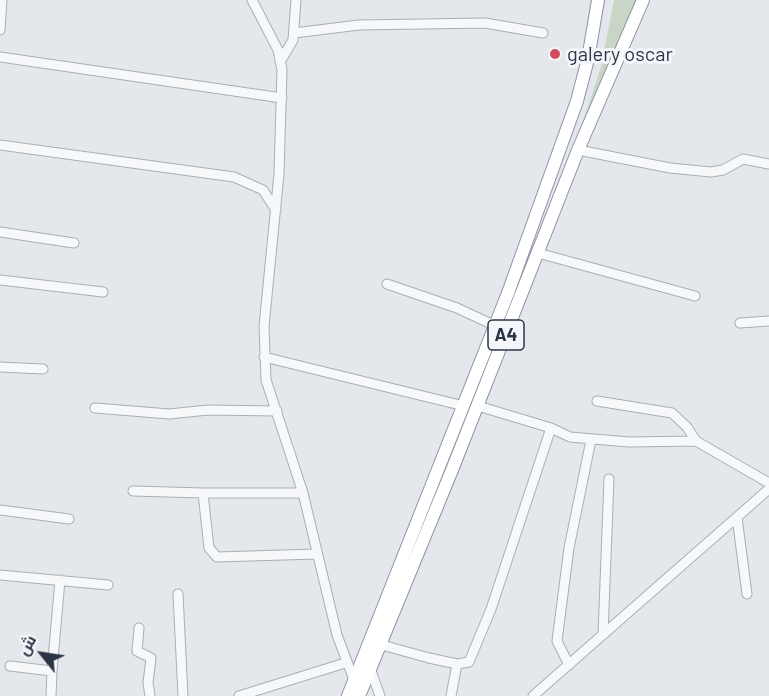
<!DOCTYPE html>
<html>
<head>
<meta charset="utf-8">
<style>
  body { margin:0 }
  #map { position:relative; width:769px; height:696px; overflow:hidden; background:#e4e7ec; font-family:Barlow,Cairo,sans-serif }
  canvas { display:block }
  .north { position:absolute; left:12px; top:624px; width:60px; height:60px; -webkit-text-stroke:4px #f4f6f9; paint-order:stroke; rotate:300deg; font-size:16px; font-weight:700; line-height:24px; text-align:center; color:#2b3445 }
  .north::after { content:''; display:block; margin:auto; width:21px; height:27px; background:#2b3445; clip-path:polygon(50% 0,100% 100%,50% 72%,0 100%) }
</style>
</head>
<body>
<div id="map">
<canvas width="769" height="696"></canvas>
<div class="north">ش</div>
</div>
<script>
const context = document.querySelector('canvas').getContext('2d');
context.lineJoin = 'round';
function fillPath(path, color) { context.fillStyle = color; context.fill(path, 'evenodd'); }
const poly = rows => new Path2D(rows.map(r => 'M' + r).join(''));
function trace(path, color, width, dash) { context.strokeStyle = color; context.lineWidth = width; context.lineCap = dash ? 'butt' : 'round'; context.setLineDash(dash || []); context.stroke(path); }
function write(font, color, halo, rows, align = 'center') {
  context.font = font + ' Barlow,sans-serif'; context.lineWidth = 6; context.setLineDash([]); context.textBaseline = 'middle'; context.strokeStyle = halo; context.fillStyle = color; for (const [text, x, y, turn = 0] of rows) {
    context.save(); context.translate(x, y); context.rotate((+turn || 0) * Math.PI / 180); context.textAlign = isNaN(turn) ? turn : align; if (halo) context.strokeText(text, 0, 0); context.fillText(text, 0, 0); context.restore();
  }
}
fillPath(poly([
  [614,0,638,0,611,67,580,131,601,67]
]), '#c9d6c5');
const minor = poly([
  [252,0,278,50,282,70,279,174,264,326,266,380,303,493,337,635,354,680],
  [0,30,2,0],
  [294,33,359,25,485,23,543,33],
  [0,57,282,98],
  [280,62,293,40,296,0],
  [0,145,234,177,263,190,276,210],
  [578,150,670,168,711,172,723,170,743,159,769,164],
  [0,232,74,243],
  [538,253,695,296],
  [0,280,103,292],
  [387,284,457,308,500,328],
  [740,323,769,321],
  [264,357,464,406],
  [0,367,43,369],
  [597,401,672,413,687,427,696,441],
  [478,406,551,428,570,437,629,442,696,441,769,483],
  [95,408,169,414,208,410,277,411],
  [133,491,203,493,209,548,217,557,317,554],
  [203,493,303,493],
  [0,510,69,519],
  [737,517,747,594],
  [0,575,108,585],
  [178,594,183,696],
  [139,628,137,651,151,658,148,683,150,696],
  [603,635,609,479],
  [382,645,429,658,457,664,469,662,491,609,551,428],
  [569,665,557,641,569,548,591,440],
  [10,666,52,671,60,580],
  [371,671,380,696],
  [51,696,52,671],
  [239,696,345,663],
  [451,696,457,664],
  [533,696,769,489]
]);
const highway = poly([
  [348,696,508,293,577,101,588,59,598,0],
  [359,696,452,470,578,150,643,0]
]);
trace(minor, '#a9aeb7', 11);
trace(highway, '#8b94a3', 14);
trace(minor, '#f7f8fa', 9);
trace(highway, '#fff', 12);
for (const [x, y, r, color] of [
  [555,54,6,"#d1495b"]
]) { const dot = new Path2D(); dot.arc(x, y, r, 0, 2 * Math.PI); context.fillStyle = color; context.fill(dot); trace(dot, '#f4f6f9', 2); }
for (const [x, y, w] of [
  [506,335,36]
]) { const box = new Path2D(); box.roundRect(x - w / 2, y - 15, w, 30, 4.5); context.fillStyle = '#f4f6f9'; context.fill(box); trace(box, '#2b3445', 1.5); }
write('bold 18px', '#2b3445', null, [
  ["A4",506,335]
]);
write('20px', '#2b3445', '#f4f6f9', [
  ["galery oscar",567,54]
], 'left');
</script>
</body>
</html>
